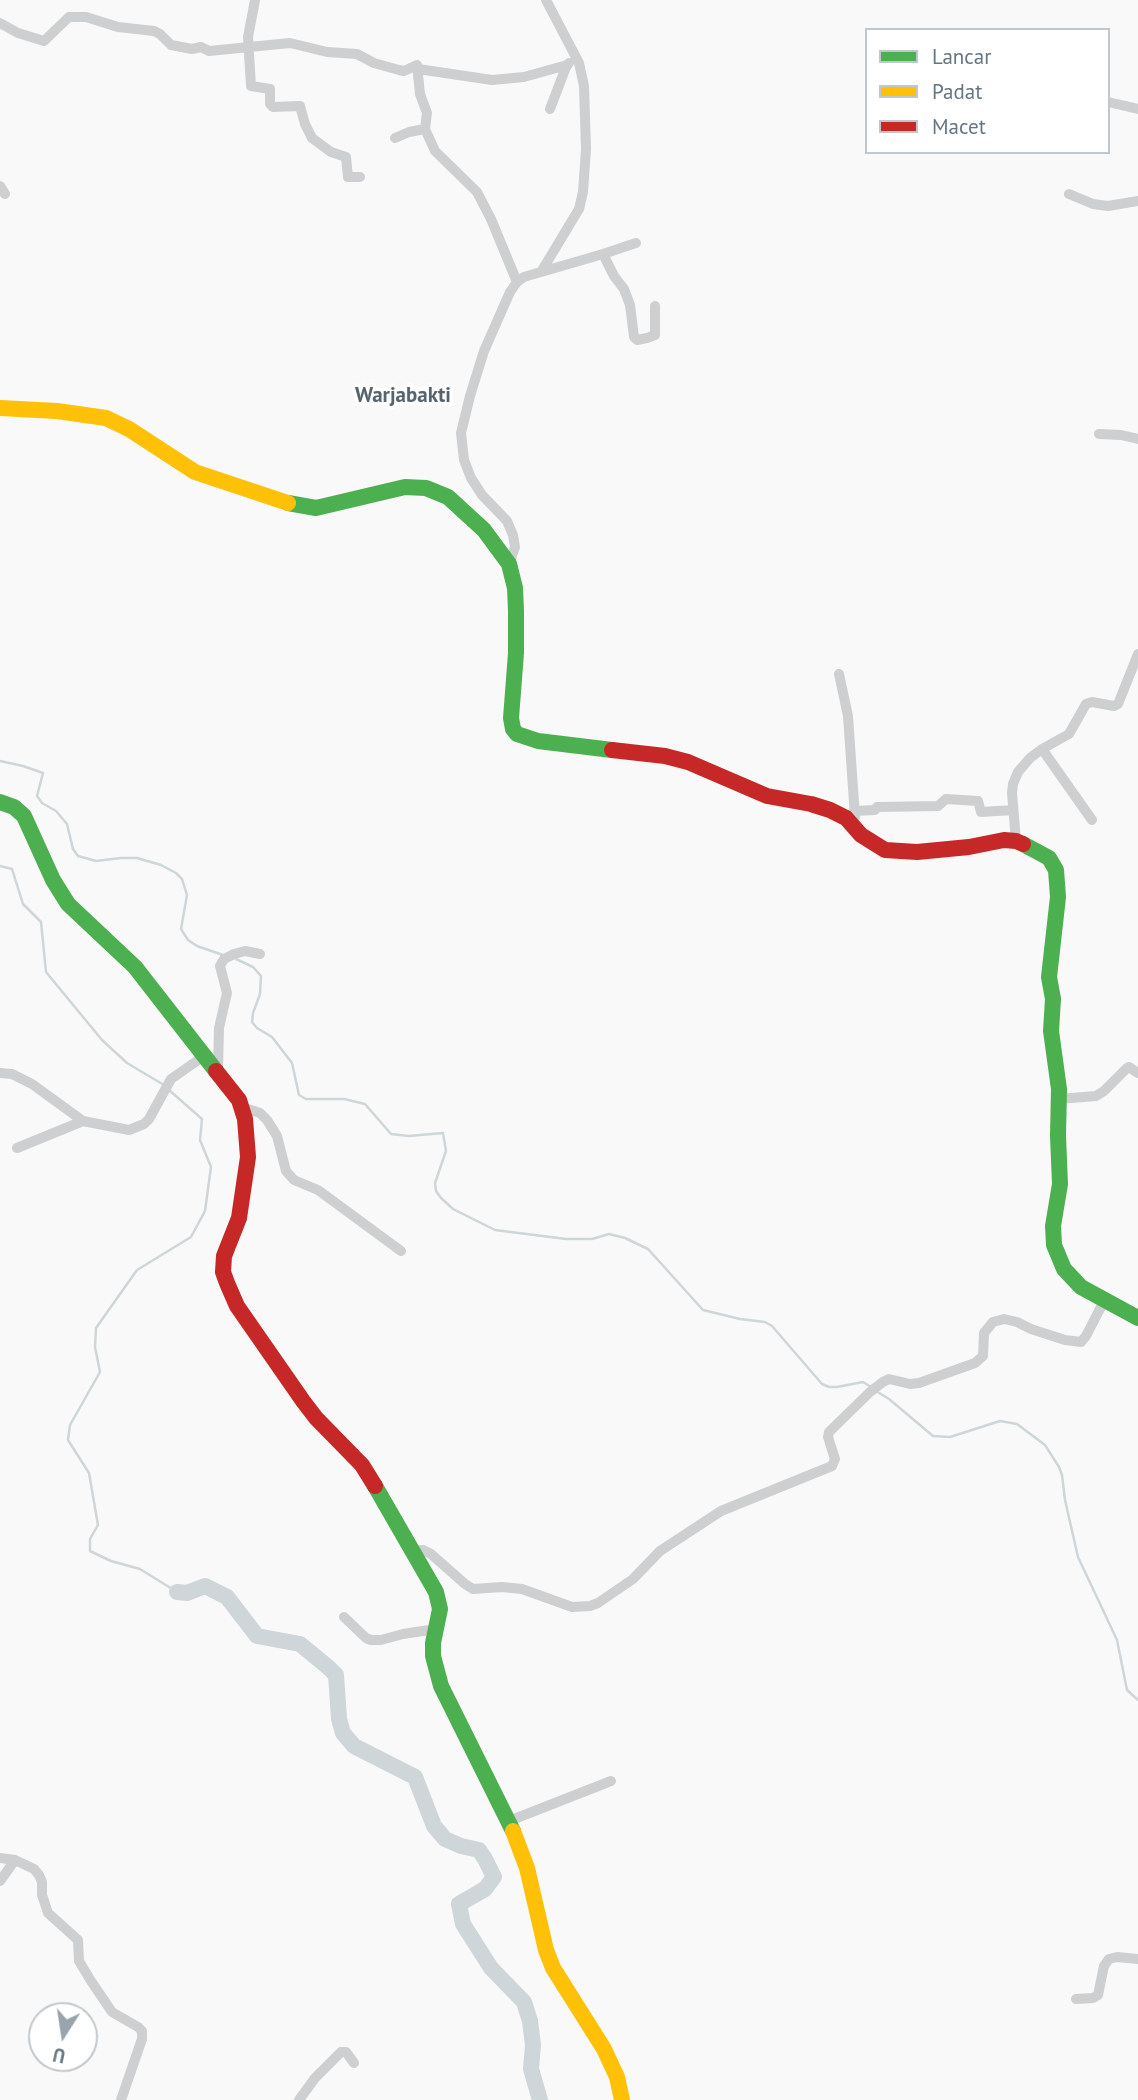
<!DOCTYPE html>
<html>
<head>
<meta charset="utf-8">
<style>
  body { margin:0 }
  #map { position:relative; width:1138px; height:2100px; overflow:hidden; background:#f9f9f9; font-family:"PT Sans",sans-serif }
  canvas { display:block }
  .legend { position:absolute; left:865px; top:28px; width:245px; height:126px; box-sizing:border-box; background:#fff; border:2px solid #c1c8cd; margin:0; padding:9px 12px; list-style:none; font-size:21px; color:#657683 }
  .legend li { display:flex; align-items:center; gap:14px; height:35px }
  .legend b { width:35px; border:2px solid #c1c8cd }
  .north { position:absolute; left:28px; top:2002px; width:70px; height:70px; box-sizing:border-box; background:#fff; border:2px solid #c1c8cd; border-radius:50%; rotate:192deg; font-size:19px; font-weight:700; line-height:28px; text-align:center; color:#657683 }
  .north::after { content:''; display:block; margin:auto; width:24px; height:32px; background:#99a4ac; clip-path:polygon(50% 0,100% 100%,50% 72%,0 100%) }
</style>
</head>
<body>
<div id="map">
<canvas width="1138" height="2100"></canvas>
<ul class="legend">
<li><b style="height:9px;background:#4caf50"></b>Lancar</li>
<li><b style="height:9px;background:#ffc107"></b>Padat</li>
<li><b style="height:9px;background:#c62828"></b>Macet</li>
</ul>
<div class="north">U</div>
</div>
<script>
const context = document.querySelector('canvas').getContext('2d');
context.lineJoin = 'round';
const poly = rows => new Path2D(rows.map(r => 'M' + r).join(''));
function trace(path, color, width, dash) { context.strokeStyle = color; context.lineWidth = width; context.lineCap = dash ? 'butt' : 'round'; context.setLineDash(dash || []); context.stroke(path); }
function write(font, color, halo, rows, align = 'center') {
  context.font = font + ' "PT Sans",sans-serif'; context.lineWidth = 7; context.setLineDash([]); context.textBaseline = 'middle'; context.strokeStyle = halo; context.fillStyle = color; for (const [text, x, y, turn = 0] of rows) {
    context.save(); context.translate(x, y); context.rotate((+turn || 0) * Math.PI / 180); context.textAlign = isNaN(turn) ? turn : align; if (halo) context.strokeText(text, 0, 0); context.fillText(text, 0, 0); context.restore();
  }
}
trace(poly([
  [0,761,23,766,43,773,37,796,42,803,56,811,67,824,73,849,78,856,96,861,121,858,137,858,161,865,176,873,182,879,187,895,181,929,188,940,197,946,223,955],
  [0,866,12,869,23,904,41,922,46,972,102,1040,127,1063,164,1085],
  [236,959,253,967,261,976,260,994,253,1013,252,1022,257,1028,272,1037,292,1063,299,1095,306,1099,344,1099,365,1104,391,1134,409,1136,443,1133,446,1151,435,1183,436,1191,441,1198,453,1209,495,1230,566,1239,592,1239,609,1234,625,1238,648,1249,703,1310,740,1319,765,1322,772,1326,822,1384,829,1387,837,1387,863,1382,871,1387],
  [169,1090,202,1119,200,1140,211,1167,205,1211,191,1237,137,1270,96,1328,95,1347,100,1372,70,1425,68,1440,89,1473,98,1525,90,1539,90,1551,111,1561,140,1569,177,1592],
  [876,1391,889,1399,933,1436,950,1437,1000,1421,1017,1424,1045,1445,1059,1467,1062,1475,1065,1500,1078,1557,1117,1640,1127,1690,1138,1700]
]), '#ced6d9', 2.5);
trace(poly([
  [177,1592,187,1593,205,1586,227,1597,257,1636,300,1644,328,1667,336,1675,339,1719,343,1733,354,1746,415,1777,434,1826,445,1839,461,1846,479,1850,485,1859,494,1877,485,1889,459,1904,463,1924,491,1968,524,2002,530,2021,533,2045,531,2069,540,2100]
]), '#ced6d9', 16);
trace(poly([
  [255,0,248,37,251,86,270,89,270,104,273,107,300,106,305,124,312,138,331,152,346,157,348,177,360,177],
  [0,23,18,33,44,41,69,17,86,17,118,27,154,31,160,34,171,45,192,49,201,47,209,51,290,43,327,52,357,54,374,63,399,70,404,71,417,65,420,94,427,113,425,129,435,151,477,192,491,219,517,282],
  [418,69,492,80,524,77,567,65],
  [1108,102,1138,109],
  [550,109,566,67,569,63],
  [395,138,409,132,425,129],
  [0,186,5,194],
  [1069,194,1093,204,1108,206,1138,201],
  [603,254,636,243],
  [541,272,603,254,614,276,624,289,630,305,634,337,637,340,647,338,655,335,655,306],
  [1099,434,1121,435,1138,439],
  [509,564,515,547,513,535,507,521,482,495,471,478,464,460,461,433,470,396,484,351,510,292,517,282,524,277,541,272,579,209,583,192,586,149,584,86,579,63,546,0],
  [839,674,848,716,855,817],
  [1042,749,1092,820],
  [854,811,875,810,877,807,938,806,946,799,978,801,981,812,1013,810],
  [1016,841,1012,793,1013,784,1018,772,1030,758,1042,749,1069,734,1086,704,1092,702,1114,706,1118,704,1138,654],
  [218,1070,219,1028,227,993,220,966,224,959,234,954,245,951,260,954],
  [0,1073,12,1074,32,1084,83,1121,129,1130,144,1124,149,1119,171,1079,204,1056],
  [1059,1099,1096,1096,1104,1091,1127,1068,1129,1067,1138,1073],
  [242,1107,260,1113,267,1120,277,1136,286,1171,294,1180,318,1190,401,1251],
  [17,1148,83,1121],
  [411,1551,423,1550,431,1554,465,1584,473,1589,502,1587,522,1589,572,1607,590,1606,598,1603,633,1579,660,1551,721,1511,832,1466,835,1459,828,1437,829,1432,870,1392,883,1382,889,1379,910,1384,919,1383,975,1363,983,1356,984,1333,993,1322,1004,1319,1017,1322,1031,1329,1065,1340,1081,1342,1086,1336,1104,1301],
  [344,1617,366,1638,371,1640,381,1640,403,1634,436,1629],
  [509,1821,611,1781],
  [0,1858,15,1860,34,1869,39,1875,42,1882,42,1895,48,1913,78,1940,79,1961,91,1981,112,2012,138,2027,142,2031,142,2039,121,2100],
  [0,1881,15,1860],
  [1076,1999,1093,1998,1098,1995,1104,1966,1109,1959,1117,1957,1138,1959],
  [299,2100,315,2078,341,2052,346,2052,354,2063]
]), '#cecfd0', 10);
trace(poly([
  [288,503,316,508,405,487,426,488,448,497,484,530,509,564,515,588,516,611,516,653,511,718,513,729,517,734,538,741,612,750],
  [0,802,14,807,24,816,53,880,68,904,135,967,216,1071],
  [1023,844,1049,858,1056,870,1058,897,1049,977,1053,999,1051,1031,1059,1089,1058,1136,1060,1184,1053,1226,1054,1245,1064,1269,1081,1287,1138,1318],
  [375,1486,436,1592,440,1609,433,1643,433,1656,441,1686,513,1831]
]), '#4caf50', 16);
trace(poly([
  [0,408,57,411,106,418,129,429,195,472,288,503],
  [513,1831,527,1868,546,1950,553,1968,604,2049,617,2077,622,2100]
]), '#ffc107', 16);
trace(poly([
  [612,750,665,756,688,762,767,796,811,804,830,810,846,818,861,835,885,850,917,852,969,847,1004,840,1016,841,1023,844],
  [216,1071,239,1100,245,1119,248,1157,239,1218,224,1256,223,1272,227,1283,237,1306,303,1401,316,1418,362,1465,375,1486]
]), '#c62828', 16);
write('bold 21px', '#57646e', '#fff', [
  ["Warjabakti",403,396]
]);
</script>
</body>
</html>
